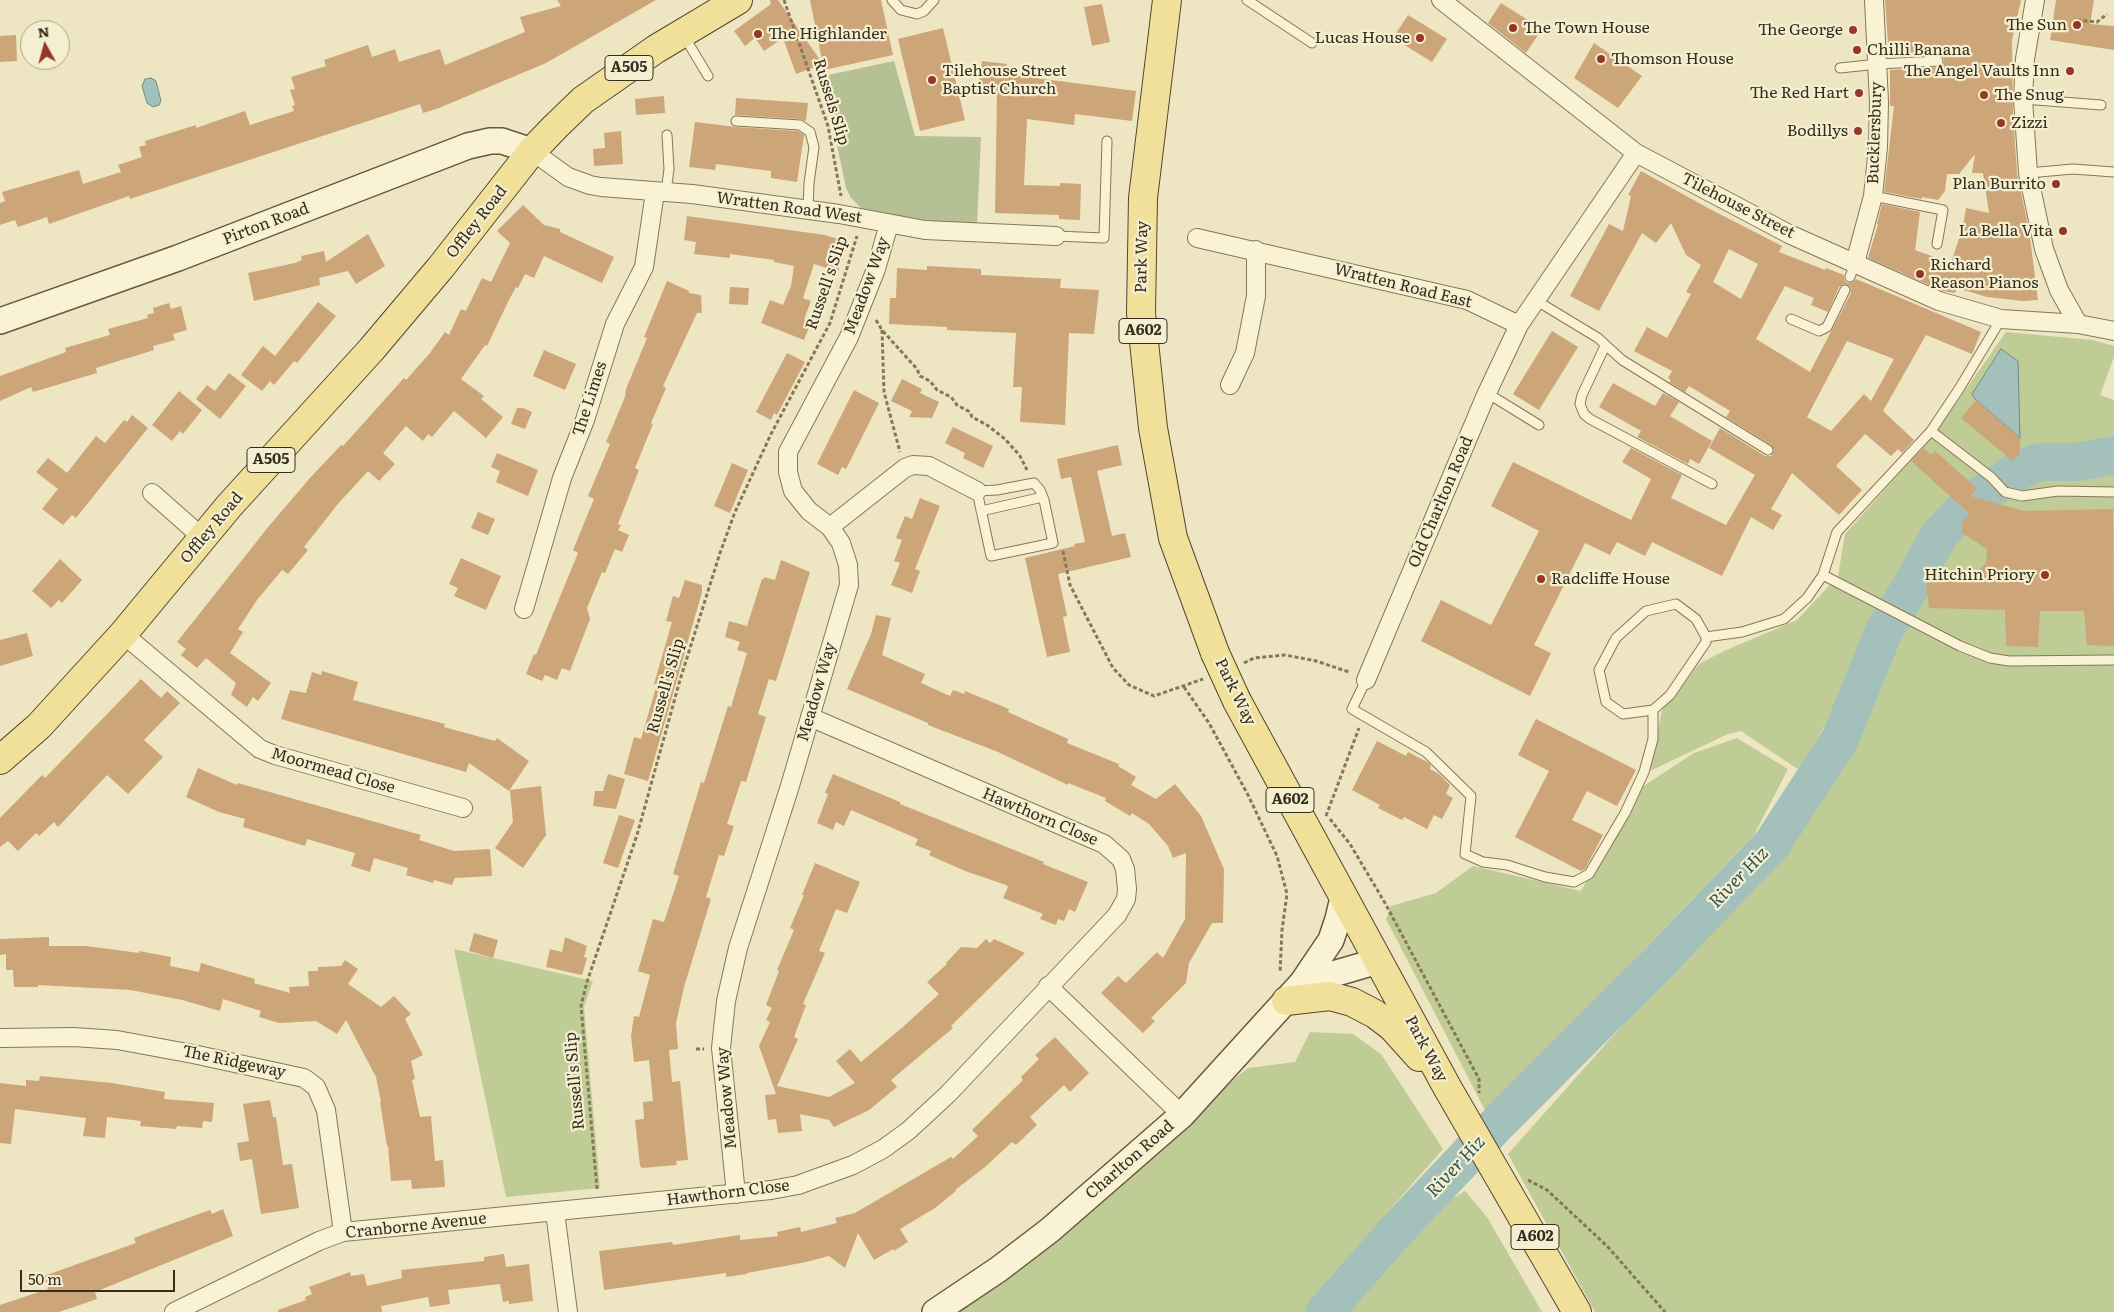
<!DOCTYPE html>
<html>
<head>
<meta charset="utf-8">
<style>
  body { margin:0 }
  #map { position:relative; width:2114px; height:1312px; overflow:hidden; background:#eee6c2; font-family:Literata,serif }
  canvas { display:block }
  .north { position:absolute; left:20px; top:20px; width:50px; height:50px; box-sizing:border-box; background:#f5efd1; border:1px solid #a9a189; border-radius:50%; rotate:353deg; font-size:14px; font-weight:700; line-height:20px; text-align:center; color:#372d1d }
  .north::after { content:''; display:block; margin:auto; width:18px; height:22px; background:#963629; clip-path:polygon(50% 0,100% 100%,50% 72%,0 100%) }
  .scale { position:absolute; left:20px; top:1270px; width:155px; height:22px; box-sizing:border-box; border:2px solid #372d1d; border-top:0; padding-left:6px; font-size:15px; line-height:18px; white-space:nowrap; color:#372d1d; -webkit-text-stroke:4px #f5efd1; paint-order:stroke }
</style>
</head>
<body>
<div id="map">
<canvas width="2114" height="1312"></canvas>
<div class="north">N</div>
<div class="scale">50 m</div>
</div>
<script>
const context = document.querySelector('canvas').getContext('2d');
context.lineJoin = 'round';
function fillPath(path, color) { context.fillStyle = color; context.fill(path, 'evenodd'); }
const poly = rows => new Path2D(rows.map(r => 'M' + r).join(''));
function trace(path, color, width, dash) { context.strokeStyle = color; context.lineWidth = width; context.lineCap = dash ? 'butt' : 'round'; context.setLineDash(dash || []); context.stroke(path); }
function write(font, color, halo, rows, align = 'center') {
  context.font = font + ' Literata,serif'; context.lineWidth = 4.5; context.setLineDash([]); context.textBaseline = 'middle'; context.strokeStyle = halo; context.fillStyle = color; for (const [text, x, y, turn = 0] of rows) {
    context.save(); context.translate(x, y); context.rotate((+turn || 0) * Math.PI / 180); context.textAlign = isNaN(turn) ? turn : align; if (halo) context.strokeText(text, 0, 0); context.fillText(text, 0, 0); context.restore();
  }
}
fillPath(poly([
  [2006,332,2093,340,2114,346,2114,357,2100,395,2114,400,2114,1312,1595,1312,1508,1154,1628,1019,1785,856,1887,654,1864,644,1802,772,1741,731,1728,734,1650,771,1662,710,1699,664,1724,651,1797,620,1838,576,1845,534,1933,436],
  [1737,738,1788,769,1754,835,1487,1114,1386,919,1391,906,1436,893,1473,866,1581,891,1639,789,1694,753],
  [454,949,593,981,584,1007,600,1188,506,1197],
  [1310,1032,1353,1034,1381,1054,1443,1149,1344,1262,1308,1312,956,1312,1183,1120,1248,1068,1295,1062],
  [1465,1191,1487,1217,1542,1312,1340,1312,1439,1207]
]), '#bfcc96');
fillPath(poly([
  [894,61,915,136,981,137,977,225,891,218,867,214,851,198,846,188,830,112,819,77]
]), '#b6c095');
const water = poly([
  [151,78,156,81,161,101,159,105,153,107,147,103,142,86,145,79,151,78],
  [2001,349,2018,361,2020,438,1976,400,1972,394,2001,349]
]);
fillPath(water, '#a4c0bb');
trace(water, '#6b8e8a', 1);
trace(poly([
  [1325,1312,1395,1232,1500,1121,1658,963,1772,844,1840,739,1884,631,1912,585,1939,535,1972,501,2014,473,2039,462,2077,462,2114,455]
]), '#a4c0bb', 38);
fillPath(poly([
  [557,0,656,0,546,63,439,108,423,113,420,104,130,199,129,196,49,224,47,217,18,227,15,220,0,225,0,203,5,201,2,192,79,170,83,184,121,172,118,165,142,157,139,147,146,145,145,141,196,125,196,128,245,111,250,125,294,111,292,106,295,105,290,90,295,89,291,77,326,66,324,60,368,45,372,57,395,49,399,62,440,49,445,65,525,32,520,17,561,6],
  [770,0,778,0,823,64,796,74,783,38,764,51,755,38,745,46,734,31,771,4],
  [810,0,881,0,893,55,824,70],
  [1885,0,2021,0,2012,40,2013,113,2017,174,2029,230,2038,300,2023,301,1987,297,1957,288,1955,293,1943,291,1868,258,1878,224,1877,224,1882,204,1920,212,1915,250,1951,263,1963,226,1966,208,1989,213,1983,173,1972,173,1975,154,1959,174,1947,174,1945,191,1938,200,1922,197,1922,199,1884,192,1894,106,1890,106,1890,70,1938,67,1942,66,1944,61,1943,57,1938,55,1889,57],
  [2056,0,2094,0,2090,24,2114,26,2114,50,2050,40],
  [1501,3,1542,29,1526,53,1488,23],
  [1102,4,1110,42,1092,46,1084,7],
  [1408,15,1447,39,1432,62,1393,38],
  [943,28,965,120,920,131,898,39],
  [16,35,17,61,0,62,0,36],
  [1594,43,1642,76,1618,108,1574,78],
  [982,61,1007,64,1005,74,1136,91,1132,121,1075,114,1074,125,1027,119,1024,185,1060,186,1060,183,1081,184,1080,220,1059,219,1059,215,995,213,997,95,978,93],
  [664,96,665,113,636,115,635,99],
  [736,98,808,103,806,121,800,119,735,115],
  [695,122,736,127,798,131,804,135,797,182,771,178,771,171,716,164,715,170,689,167],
  [621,131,623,164,594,166,593,149,605,148,604,133],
  [1641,171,1708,208,1782,246,1779,252,1825,270,1826,268,1844,275,1844,279,1847,283,1852,283,1856,279,1981,332,1972,354,1926,335,1883,411,1914,440,1902,453,1898,449,1891,456,1865,434,1836,466,1862,490,1839,515,1792,473,1771,509,1782,515,1773,530,1751,517,1722,576,1652,542,1645,556,1617,542,1610,555,1585,543,1534,645,1551,653,1530,696,1421,641,1441,600,1491,625,1539,531,1491,506,1513,462,1631,520,1651,479,1622,462,1631,448,1682,475,1671,498,1726,525,1755,475,1709,448,1720,428,1765,456,1771,456,1774,451,1771,445,1726,417,1730,411,1689,386,1685,392,1669,382,1671,380,1668,378,1672,371,1634,351,1647,327,1667,338,1691,294,1686,292,1701,265,1686,255,1671,223,1656,243,1642,233,1599,311,1570,296,1609,224,1623,231,1631,196,1628,195],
  [1729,249,1758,264,1741,299,1713,282],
  [1844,284,1850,286,1851,293,1810,372,1756,339,1785,286,1814,298,1811,305,1828,312,1839,287],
  [1847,341,1894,359,1871,401,1864,394,1831,431,1807,417],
  [523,205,544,225,560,229,560,232,614,257,602,283,544,256,534,278,525,274,518,288,516,287,508,302,487,346,485,345,461,379,484,396,481,399,503,417,486,438,454,411,432,437,428,434,423,441,406,426,383,453,395,464,379,481,368,471,337,505,304,547,308,550,288,574,282,570,257,600,238,629,243,632,230,653,271,683,258,701,253,697,247,707,231,695,236,683,206,658,197,668,181,655,186,649,177,642,269,526,310,478,341,445,343,446,404,378,406,380,430,353,445,332,449,335,461,309,466,311,482,278,491,282,510,243,497,231],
  [687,216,825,235,848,242,838,272,814,264,803,298,811,301,804,319,811,322,804,340,761,323,770,300,783,305,791,286,794,266,774,262,774,260,730,254,730,258,694,254,696,242,684,240],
  [368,234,385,266,356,284,348,271,319,278,320,285,254,301,248,273,295,263,302,260,301,256,324,251,326,262],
  [927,266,981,269,981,275,1061,279,1060,288,1099,290,1094,334,1069,333,1065,425,1020,422,1022,387,1013,387,1016,333,947,330,947,327,889,324,890,298,896,298,897,268,927,270],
  [667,281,689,291,689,293,701,295,702,313,697,313,663,386,666,388,651,423,653,424,635,468,639,470,618,524,621,525,618,530,629,535,622,552,615,549,605,573,602,572,587,608,590,619,570,671,562,668,557,680,545,675,542,681,526,674,534,654,536,655,578,553,573,550,594,499,588,496,610,444,606,442,625,397,626,389,647,338,644,337],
  [730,287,749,288,748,305,729,304],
  [318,302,336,316,297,363,294,361,274,385,270,381,262,391,241,375,263,346,275,356],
  [169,303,171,309,181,306,187,330,173,334,175,340,153,346,154,350,96,368,97,373,33,392,31,387,0,401,0,376,66,352,65,348,110,335,108,329,148,318,147,315,154,313,153,308],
  [1552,331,1578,347,1539,410,1513,394],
  [544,350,576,364,565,390,533,376],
  [787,353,805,362,777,415,774,413,771,420,756,412],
  [229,373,246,386,220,419,196,399,207,385,215,391],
  [902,379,922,389,920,393,939,402,932,418,909,417,912,411,891,401],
  [1613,383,1655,406,1663,393,1679,402,1670,416,1712,441,1699,464,1690,459,1688,464,1637,437,1641,431,1599,407],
  [854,390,879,403,846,469,842,467,838,475,817,464],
  [179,391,202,410,183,434,180,431,172,441,152,425],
  [1976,400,2020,438,2020,453,2013,461,1961,418],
  [517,408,523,408,532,412,525,429,511,424],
  [132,415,148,428,76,518,72,515,63,525,42,509,58,489,36,472,48,458,67,473,96,436,105,443,124,420,127,422],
  [953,427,993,446,983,468,963,458,965,453,945,443],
  [1118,445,1122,465,1097,471,1112,536,1125,533,1131,557,1058,574,1067,616,1063,617,1070,652,1047,657,1025,558,1075,546,1074,544,1085,542,1071,477,1061,479,1057,459],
  [1924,448,1931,455,1935,451,1977,488,1970,496,2024,511,2113,509,2114,646,2087,645,2084,611,2040,611,2038,647,2006,646,2005,610,1929,608,1926,580,1969,581,1986,563,1987,549,1962,533,1962,522,1970,514,1911,461],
  [497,453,538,470,528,496,496,482,500,471,491,467],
  [732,463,748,470,730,513,714,506],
  [920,498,940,506,915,569,920,571,912,593,891,585,900,563,894,561,902,540,896,538,905,516,912,519],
  [478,512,495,519,488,535,471,528],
  [461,558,501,576,486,610,454,596,458,588,449,584],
  [60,559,82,580,62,603,59,600,51,608,32,591],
  [781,560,810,572,776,681,769,679,758,714,766,717,746,782,741,781,727,824,734,826,724,856,719,855,706,897,711,899,684,987,676,1023,678,1049,669,1050,672,1082,680,1081,688,1160,676,1161,677,1165,642,1168,640,1166,635,1120,644,1119,643,1102,653,1101,649,1060,634,1062,631,1036,634,1016,639,1017,650,975,638,971,653,919,664,922,679,876,673,874,701,782,704,783,728,706,731,707,747,653,737,650,740,642,725,637,729,621,747,626,762,579,764,579,764,577,775,580],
  [685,580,702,585,702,592,648,781,624,774,634,737,641,739,657,684,654,684,672,622,666,621,673,596,679,598],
  [876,615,891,618,882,655,925,674,921,683,950,696,953,690,964,694,965,691,1009,709,1008,712,1068,739,1067,743,1119,764,1118,766,1136,777,1131,785,1156,799,1175,784,1201,816,1224,869,1223,923,1212,923,1189,963,1186,983,1151,1018,1155,1021,1143,1033,1101,993,1118,976,1126,983,1157,952,1163,958,1185,919,1186,853,1173,858,1168,846,1149,824,1132,813,1130,816,1105,801,1106,798,1068,783,1068,785,998,752,928,725,928,723,847,689,871,634],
  [27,633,33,656,0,666,0,640],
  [322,671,358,682,353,700,445,724,444,727,495,741,497,738,529,761,509,791,469,763,466,772,281,719,290,690,306,693,312,672,321,675],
  [141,679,161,698,167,691,180,703,144,740,163,757,128,794,107,775,58,827,54,822,39,836,36,833,18,851,8,841,0,847,0,818,42,775,45,778],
  [1536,719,1636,770,1617,806,1587,791,1572,820,1603,835,1585,869,1581,871,1515,837,1549,771,1518,755],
  [1377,741,1406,756,1408,752,1429,763,1431,766,1430,769,1439,774,1450,785,1446,794,1453,798,1442,819,1434,815,1427,829,1404,817,1402,820,1378,808,1380,805,1352,790],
  [198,768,237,785,238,783,421,835,419,840,454,851,490,849,492,876,455,878,452,885,434,880,433,883,406,875,408,868,374,858,370,872,351,866,355,853,307,839,305,846,243,827,245,819,219,812,186,797],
  [608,774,625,779,616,809,593,806,595,791,603,791],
  [833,774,900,802,900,804,1044,862,1043,864,1088,882,1075,912,1069,909,1064,921,1058,919,1056,925,1040,919,1043,914,1003,898,1008,887,1006,885,965,871,929,855,931,851,915,845,918,839,851,810,844,826,836,822,833,830,817,823,828,794,825,793],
  [541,786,546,835,523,868,495,848,513,822,510,790],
  [619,815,635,820,618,868,603,863],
  [815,863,860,882,847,913,836,909,819,951,825,953,803,1004,806,1005,794,1037,798,1039,777,1086,829,1097,855,1083,836,1061,850,1049,861,1062,904,1026,939,994,927,982,947,964,946,963,961,947,977,948,986,939,990,943,994,939,1025,953,951,1026,953,1028,891,1080,897,1087,869,1110,834,1127,829,1120,800,1114,802,1131,778,1133,776,1119,768,1120,765,1095,776,1094,759,1046,770,1022,766,1020,772,1008,766,1005,779,971,777,970,794,930,790,928,804,895,802,895],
  [474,933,498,940,493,958,469,951],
  [49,937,49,946,86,946,139,953,139,951,171,957,170,966,199,972,201,963,255,979,254,983,290,993,289,987,309,986,308,971,318,971,318,967,341,966,345,960,358,969,348,984,381,1007,394,996,411,1014,405,1019,423,1055,411,1061,415,1079,412,1080,420,1117,431,1116,435,1161,443,1160,445,1187,412,1189,411,1180,391,1181,388,1146,387,1146,380,1102,381,1102,376,1077,346,1020,337,1034,316,1021,279,1023,259,1017,261,1011,223,999,220,1011,182,1000,131,990,38,985,38,987,14,987,13,970,6,970,6,954,0,955,0,939],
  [565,937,587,946,584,957,587,958,582,975,546,967,550,949,562,952],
  [1055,1037,1089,1073,1070,1092,1064,1085,1030,1117,1037,1125,1016,1145,1012,1142,985,1167,955,1190,956,1191,935,1208,900,1229,908,1242,894,1251,893,1249,874,1260,858,1233,845,1268,829,1256,806,1262,747,1273,747,1274,726,1277,726,1273,604,1290,599,1251,672,1242,673,1245,740,1235,740,1240,778,1236,777,1232,800,1227,801,1232,837,1223,835,1218,855,1213,951,1157,953,1159,978,1136,972,1130,1023,1080,1021,1077,1039,1059,1035,1055],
  [40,1076,112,1083,165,1092,164,1099,214,1103,212,1122,203,1121,202,1128,177,1126,176,1129,140,1126,141,1121,107,1117,105,1138,83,1136,86,1118,15,1109,11,1144,0,1143,0,1083,26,1086,26,1080,39,1081],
  [270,1100,273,1117,276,1117,283,1165,292,1164,299,1208,261,1214,252,1159,240,1161,237,1143,249,1141,243,1104],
  [223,1209,233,1236,95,1292,97,1299,59,1312,0,1312,0,1305,48,1289,44,1276,136,1243,134,1238,160,1228,210,1210,212,1214],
  [504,1254,506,1267,529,1264,533,1301,509,1304,509,1301,503,1302,500,1284,448,1290,450,1304,430,1307,428,1297,381,1306,382,1312,278,1312,278,1310,306,1300,305,1297,312,1294,309,1287,350,1272,351,1276,364,1274,367,1286,402,1278,401,1270,484,1261,484,1257]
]), '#cca578');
const lane = poly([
  [892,0,901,10,917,14,924,11,934,0],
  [1247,0,1312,43],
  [684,36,708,76],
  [1840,68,1878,64,1938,61],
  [2023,99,2101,105],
  [736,121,800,125,810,132,814,147,809,183,808,210],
  [2028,173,2073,169,2114,172],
  [666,192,669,169,667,135],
  [1873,196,1943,210,1937,244],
  [1056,236,1104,238,1107,141],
  [1850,277,1855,263],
  [1537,301,1598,338,1622,360,1768,450],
  [1791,319,1819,331,1827,327,1845,290],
  [1605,346,1582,395,1580,404,1584,414,1590,419,1712,484],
  [1487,393,1539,425],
  [1931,431,1991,477,2005,492,2022,496,2058,491,2114,492],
  [1034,483,1040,490,1044,500,1053,543,991,556,977,491,997,490,1034,483],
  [981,511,1043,497],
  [1823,575,1960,646,1990,658,2009,661,2114,660],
  [1676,604,1696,619,1706,637,1706,642,1670,695,1653,710,1623,714,1606,702,1599,670,1616,638,1646,611,1676,604],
  [1706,637,1742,632,1784,619,1807,598,1823,575,1837,532,1931,431,1959,389,2001,319],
  [1366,680,1352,709,1426,752,1471,796,1465,854,1483,862,1507,865,1545,877,1574,882,1589,874,1625,813,1644,772,1653,739,1653,710]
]);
const street = poly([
  [1441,0,1636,153,1789,234,1939,301,2001,319,2078,324,2114,331],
  [2035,0,2025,59,2023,99,2028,173,2044,249,2059,290,2078,324],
  [532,151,568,177,590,185,601,187,692,194,839,214,925,230,1056,236],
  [1197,238,1467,300,1519,325],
  [1855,263,1873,196,1878,147,1879,102,1874,0],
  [1230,385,1245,353,1256,296,1256,250],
  [152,493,203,538],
  [830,527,905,468,913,465,929,466,977,491],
  [524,609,562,478,585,420,615,324,644,267,655,192],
  [123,634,260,749,275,755,463,808],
  [1366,680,1486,395,1519,325,1636,153],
  [1048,986,1182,1115],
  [0,1038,74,1037,117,1040,193,1054,304,1078,316,1087,326,1110,343,1232],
  [736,1194,721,1048,726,1001,738,948,789,789,849,585,848,565,841,543,830,527,809,511,793,491,788,472,788,452,849,337,876,269,889,224],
  [555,1212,568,1312],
  [174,1312,319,1241,343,1232,771,1190,798,1185,853,1165,883,1149,908,1131,948,1094,1117,915,1126,899,1127,889,1125,869,1121,859,1104,844,810,717]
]);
const secondary = poly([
  [0,321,178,258,468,146,490,141,502,141,532,151],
  [1302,983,1378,961],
  [935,1312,999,1269,1050,1230,1182,1115,1302,983,1331,940,1338,919,1343,898]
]);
const primary = poly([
  [1167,0,1143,198,1141,313,1153,428,1173,538,1215,653],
  [1237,701,1447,1087,1577,1312],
  [0,760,39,726,123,634,229,506,371,350,441,267,532,151,555,127,583,100,656,49,738,0],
  [1286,1001,1330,996,1352,1002,1375,1014,1392,1027,1419,1057]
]);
trace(lane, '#877759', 11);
trace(street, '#877759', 20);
trace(secondary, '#69583c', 28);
trace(primary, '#55452e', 30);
trace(poly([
  [784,0,828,126,841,196],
  [2077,20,2097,22,2107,14],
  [876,320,882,330,917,369,920,376,930,381,937,390,951,397,957,405,970,412,972,417,987,425,1005,439,1020,456,1027,470],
  [882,330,884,392,900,452],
  [1063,551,1070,585,1113,668,1129,685,1154,696,1203,679],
  [1244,663,1254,658,1285,655,1316,661,1349,672],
  [1184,687,1209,723,1248,795,1277,856,1287,894,1282,930,1280,973],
  [1326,816,1359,728],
  [1330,819,1350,844,1385,903,1479,1079,1479,1093],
  [696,1049,704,1049],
  [1528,1180,1547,1190,1607,1246,1665,1312],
  [597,1189,581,1006,587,982,637,835,680,680,720,553,735,512,771,434,830,323,857,236]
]), '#877759', 3, [4, 2.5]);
trace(lane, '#f9f2d5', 9);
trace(street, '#f9f2d5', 18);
trace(secondary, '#f9f2d5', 25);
trace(primary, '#f1e099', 28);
const primaryBridge = poly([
  [1215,653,1237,701]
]);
trace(primaryBridge, '#55452e', 30, []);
trace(primaryBridge, '#f1e099', 28);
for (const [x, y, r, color] of [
  [2077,25,5,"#963629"],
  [1513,28,5,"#963629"],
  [1853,30,5,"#963629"],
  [758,34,5,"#963629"],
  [1420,38,5,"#963629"],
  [1857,50,5,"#963629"],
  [1601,59,5,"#963629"],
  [2070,71,5,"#963629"],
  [932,80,5,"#963629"],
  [1859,93,5,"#963629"],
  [1984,95,5,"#963629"],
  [2001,123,5,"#963629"],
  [1858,131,5,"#963629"],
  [2056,184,5,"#963629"],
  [2063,231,5,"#963629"],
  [1920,274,5,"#963629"],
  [2045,575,5,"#963629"],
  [1541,579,5,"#963629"]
]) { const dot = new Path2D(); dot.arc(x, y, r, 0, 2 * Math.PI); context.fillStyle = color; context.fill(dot); trace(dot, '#f5efd1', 2); }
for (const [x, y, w] of [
  [629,68,48],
  [1143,331,48],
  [271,460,48],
  [1290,800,48],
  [1535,1237,48]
]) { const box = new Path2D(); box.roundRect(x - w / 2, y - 12.5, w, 25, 4); context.fillStyle = '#f5efd1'; context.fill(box); trace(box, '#372d1d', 1); }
write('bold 15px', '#372d1d', null, [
  ["A505",629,68],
  ["A602",1143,331],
  ["A505",271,460],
  ["A602",1290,800],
  ["A602",1535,1237]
]);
write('16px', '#372d1d', '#f5efd1', [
  ["The Sun",2067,25],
  ["The Town House",1523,28,"left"],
  ["The George",1843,30],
  ["The Highlander",768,34,"left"],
  ["Lucas House",1410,38],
  ["Chilli Banana",1867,50,"left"],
  ["Thomson House",1611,59,"left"],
  ["Tilehouse Street",942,71,"left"],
  ["Baptist Church",942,89,"left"],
  ["The Angel Vaults Inn",2060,71],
  ["The Red Hart",1849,93],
  ["The Snug",1994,95,"left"],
  ["Zizzi",2011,123,"left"],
  ["Bodillys",1848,131],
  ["Plan Burrito",2046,184],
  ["La Bella Vita",2053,231],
  ["Richard",1930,265,"left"],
  ["Reason Pianos",1930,283,"left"],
  ["Hitchin Priory",2035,575],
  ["Radcliffe House",1551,579,"left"]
], 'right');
write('16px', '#372d1d', '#f5efd1', [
  ["Russels Slip",831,102,73],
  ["Bucklersbury",1875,133,-88],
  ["Tilehouse Street",1738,206,27],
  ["Wratten Road West",789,208,8],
  ["Offley Road",477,222,-52],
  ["Pirton Road",266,224,-21],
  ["Park Way",1142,257,-89],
  ["Russell's Slip",827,283,-71],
  ["Meadow Way",867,286,-70],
  ["Wratten Road East",1403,286,14],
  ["The Limes",590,399,-72],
  ["Old Charlton Road",1441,502,-67],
  ["Offley Road",212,528,-50],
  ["Russell's Slip",666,686,-74],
  ["Meadow Way",817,692,-74],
  ["Park Way",1235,692,64],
  ["Moormead Close",333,771,16],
  ["Hawthorn Close",1040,817,23],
  ["Park Way",1426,1049,62],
  ["The Ridgeway",234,1062,12],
  ["Russell's Slip",575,1081,-95],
  ["Meadow Way",727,1098,-95],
  ["Charlton Road",1130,1160,-41],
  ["Hawthorn Close",728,1193,-7],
  ["Cranborne Avenue",416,1226,-6]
]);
write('italic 18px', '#2d5557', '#f5efd1', [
  ["River Hiz",1739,878,-46],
  ["River Hiz",1456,1167,-47]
]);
</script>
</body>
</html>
